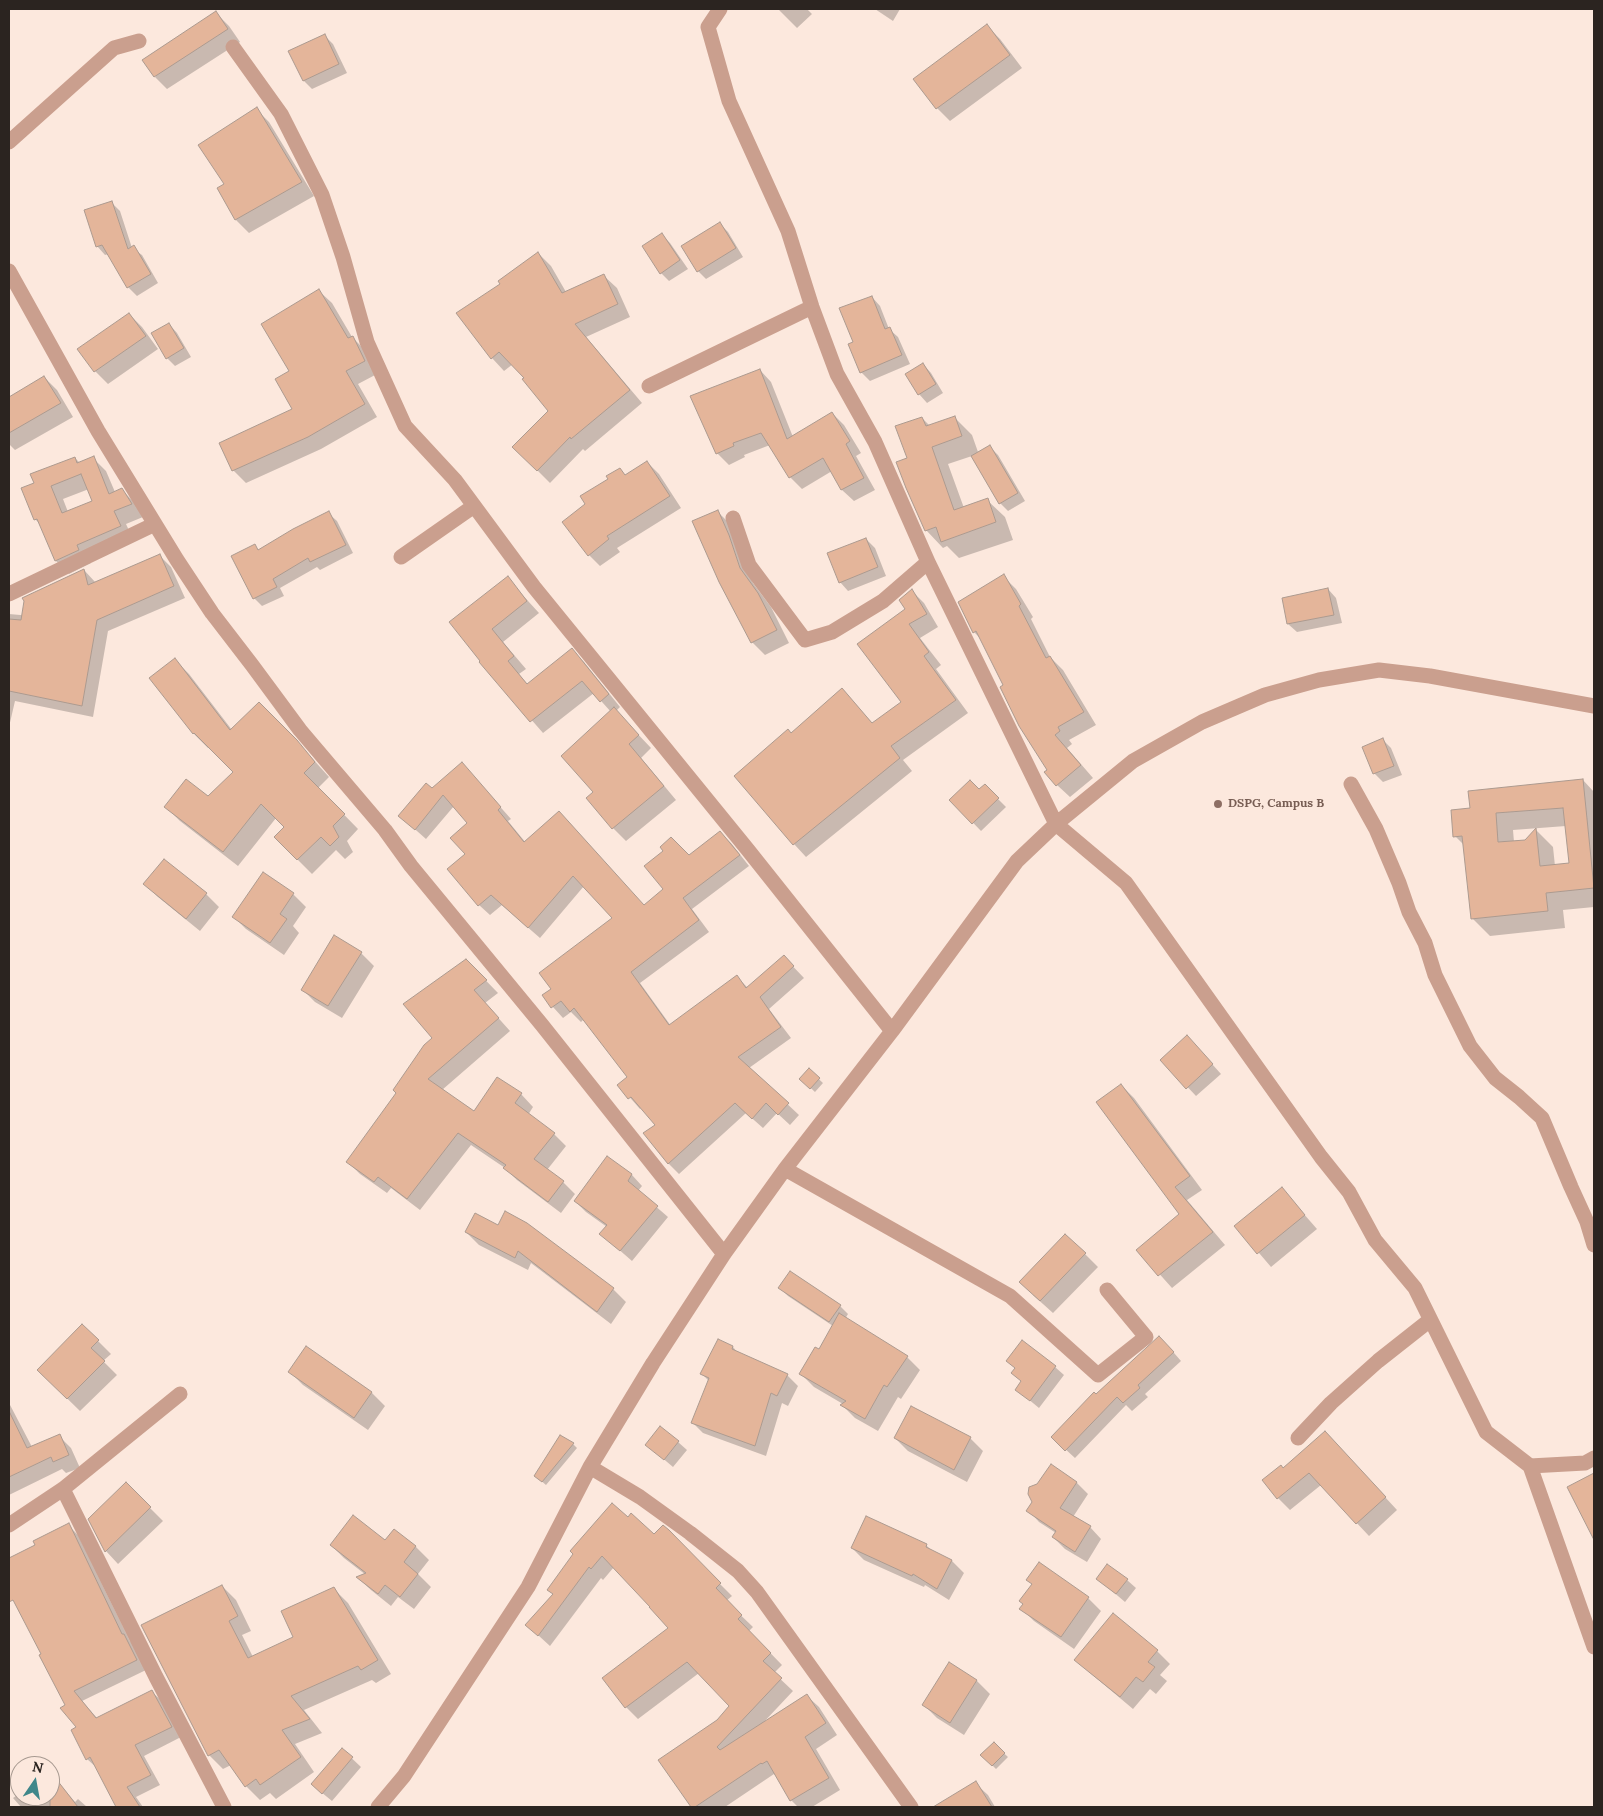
<!DOCTYPE html>
<html>
<head>
<meta charset="utf-8">
<style>
  body { margin:0 }
  #map { position:relative; width:1603px; height:1816px; overflow:hidden; background:#fce8dd; font-family:Lora,serif }
  canvas { display:block }
  .frame { position:absolute; inset:0; border:10px solid #2b2420; pointer-events:none }
  .north { position:absolute; left:10px; top:1756px; width:50px; height:50px; box-sizing:border-box; background:#fce8dd; border:1px solid #a89a91; border-radius:50%; rotate:12deg; font-size:14px; font-weight:700; line-height:20px; text-align:center; color:#2b2420 }
  .north::after { content:''; display:block; margin:auto; width:18px; height:22px; background:#3f878a; clip-path:polygon(50% 0,100% 100%,50% 72%,0 100%) }
</style>
</head>
<body>
<div id="map">
<canvas width="1603" height="1816"></canvas>
<div class="frame"></div>
<div class="north">N</div>
</div>
<script>
const context = document.querySelector('canvas').getContext('2d');
context.lineJoin = 'round';
function fillPath(path, color) { context.fillStyle = color; context.fill(path, 'evenodd'); }
const poly = rows => new Path2D(rows.map(r => 'M' + r).join(''));
function trace(path, color, width, dash) { context.strokeStyle = color; context.lineWidth = width; context.lineCap = dash ? 'butt' : 'round'; context.setLineDash(dash || []); context.stroke(path); }
function write(font, color, halo, rows, align = 'center') {
  context.font = font + ' Lora,serif'; context.lineWidth = 4; context.setLineDash([]); context.textBaseline = 'middle'; context.strokeStyle = halo; context.fillStyle = color; for (const [text, x, y, turn = 0] of rows) {
    context.save(); context.translate(x, y); context.rotate((+turn || 0) * Math.PI / 180); context.textAlign = isNaN(turn) ? turn : align; if (halo) context.strokeText(text, 0, 0); context.fillText(text, 0, 0); context.restore();
  }
}
fillPath(poly([
  [778,9,807,9,812,14,797,28],
  [875,9,900,9,893,21],
  [216,13,229,26,240,42,167,89,155,77],
  [987,26,1000,39,1022,68,950,121,937,108,915,79],
  [324,35,333,44,347,73,312,89,304,81,290,51],
  [256,109,269,122,314,196,249,233,236,220,218,189,226,185],
  [111,202,120,211,132,248,142,255,158,283,137,296,128,287,109,254,105,255,97,246],
  [720,224,728,232,743,257,706,279,698,271],
  [662,235,670,243,688,269,669,281,661,273],
  [538,253,551,266,566,292,604,276,617,288,630,317,586,337,642,403,585,451,583,449,550,483,514,447,549,411,526,378,513,364,504,371,492,358,502,284],
  [319,291,332,303,352,337,365,350,377,374,358,384,377,417,321,449,246,483,233,470,294,410],
  [872,297,880,306,889,329,898,337,910,364,870,381,861,372,854,343],
  [129,314,142,327,158,349,108,384,95,371],
  [169,324,177,333,191,357,175,366,167,358],
  [923,364,931,373,943,393,927,403,919,394],
  [760,370,771,382,793,437,832,413,844,425,861,453,856,456,875,490,854,501,842,490,832,471,802,489,790,477,770,445,744,455,745,457,729,465,717,453],
  [44,377,57,390,73,417,15,450,9,444,9,398],
  [922,418,930,426,955,418,972,435,978,452,989,446,998,455,1025,501,1008,511,1000,503,972,456,948,464,964,508,987,500,1005,517,1013,540,959,558,947,546,943,548,926,530,908,459],
  [75,458,80,463,93,458,106,471,115,492,122,490,135,503,143,517,126,524,133,539,90,558,91,563,69,574,56,561,42,526,35,519,35,484],
  [89,489,94,501,68,512,63,499],
  [647,462,659,474,681,508,617,548,620,552,600,566,589,555,587,504,620,469,626,476],
  [717,511,730,524,753,583,771,607,789,643,765,655,752,642],
  [328,513,337,521,353,553,320,570,317,567,280,588,284,596,262,606,254,598,255,546,260,551],
  [866,539,875,548,886,576,848,591,840,582],
  [160,556,171,567,185,598,108,631,93,717,15,701,9,727,9,614,32,616,84,570,96,583],
  [1003,576,1016,589,1033,617,1031,619,1050,657,1063,670,1096,725,1069,740,1072,744,1067,748,1093,778,1070,797,1057,785,1048,770,981,639,974,632],
  [507,578,539,613,503,642,526,669,519,674,528,685,572,650,584,662,620,707,616,711,651,748,641,758,676,800,626,841,613,828,595,792,611,712,594,693,543,733,481,662],
  [1328,589,1336,598,1342,623,1297,632,1288,624],
  [912,591,924,603,938,627,920,638,941,665,936,669,968,713,903,760,912,771,806,857,794,844,791,734,842,690,873,724,903,702,906,609],
  [175,660,189,674,232,730,259,704,311,757,329,777,318,788,358,829,347,841,353,852,345,859,336,850,312,874,275,837,286,827,276,818,238,866,180,821,166,807,208,798,235,772,210,747,208,748,194,734,151,678],
  [1383,740,1391,748,1402,775,1383,782,1374,773],
  [472,775,511,819,508,821,526,843,645,906,664,889,689,856,720,833,731,843,749,866,692,909,709,932,640,983,671,1026,736,976,748,988,784,957,804,978,769,1009,791,1038,749,1068,799,1115,790,1125,777,1113,763,1128,746,1113,679,1174,669,1164,645,1134,657,1125,642,1107,640,1109,619,1085,629,1077,584,1019,581,1022,571,1012,563,1018,543,996,553,989,614,918,584,886,540,938,502,905,490,915,479,905,467,855,469,823,454,806,426,839,400,816,432,790],
  [1583,780,1594,792,1594,907,1563,910,1565,928,1490,936,1472,918,1465,846,1455,836,1471,809],
  [1566,826,1570,864,1555,866,1553,847,1536,830,1525,841,1514,842,1513,830],
  [985,786,1006,807,981,831,951,800,979,791],
  [165,861,206,894,219,907,200,931,158,897,145,884],
  [293,894,306,907,293,926,299,933,284,955,246,929,233,916],
  [361,953,374,966,342,1018,315,1002,302,989],
  [466,960,498,993,485,1003,510,1031,442,1090,475,1112,521,1094,533,1107,528,1115,554,1134,566,1146,547,1170,563,1182,575,1194,561,1213,517,1180,505,1168,471,1145,420,1210,391,1188,387,1193,360,1174,348,1162,397,1093,434,1038],
  [1195,1045,1221,1074,1196,1096,1162,1060],
  [809,1070,823,1083,815,1092,801,1079],
  [1121,1085,1134,1098,1202,1190,1187,1200,1225,1245,1172,1288,1138,1250,1181,1214],
  [607,1157,632,1175,642,1186,638,1191,668,1217,632,1261,601,1234,607,1227,586,1212,575,1201],
  [1282,1189,1317,1229,1271,1267,1236,1226],
  [527,1224,613,1289,626,1302,611,1324,531,1263,528,1270,479,1245,466,1232],
  [1085,1254,1098,1267,1053,1313,1033,1295],
  [780,1288,840,1306,848,1314,845,1319,907,1357,920,1370,901,1399,898,1397,878,1431,855,1418,842,1405,843,1404,814,1387,801,1374,819,1351,833,1326,788,1296],
  [82,1325,111,1354,103,1361,117,1375,80,1411,38,1370],
  [1168,1346,1181,1361,1145,1394,1148,1397,1132,1411,1126,1405,1075,1458,1052,1437,1096,1396],
  [733,1347,738,1353,787,1375,798,1386,788,1406,782,1403,766,1456,703,1433,692,1422,709,1381,702,1374],
  [307,1348,372,1393,385,1406,368,1430,303,1385,290,1372],
  [1008,1361,1055,1367,1064,1375,1039,1408,1016,1389,1022,1382,1016,1369],
  [9,1403,32,1447,59,1436,71,1448,80,1468,66,1473,62,1469,9,1495],
  [895,1438,970,1438,983,1451,967,1482,908,1451],
  [678,1442,687,1450,673,1467,647,1445],
  [573,1444,577,1448,546,1485,539,1479],
  [1337,1445,1397,1510,1369,1536,1321,1485,1290,1510,1278,1498,1283,1469],
  [1051,1466,1077,1483,1088,1494,1073,1517,1090,1527,1101,1539,1087,1562,1065,1549,1053,1537,1056,1533,1039,1522,1028,1510,1033,1502,1038,1485],
  [1594,1475,1594,1537,1569,1488],
  [126,1484,163,1521,118,1564,106,1551],
  [628,1519,654,1536,663,1527,732,1596,726,1601,753,1627,749,1631,782,1665,774,1673,793,1691,762,1724,807,1696,819,1707,837,1735,816,1749,840,1790,812,1807,798,1807,791,1800,776,1775,774,1774,725,1807,693,1807,659,1760,718,1721,731,1706,699,1673,638,1719,626,1707,670,1628,614,1567,603,1580,601,1578,550,1646,527,1625,554,1595,549,1590],
  [68,1525,78,1535,130,1641,134,1645,146,1670,82,1701,97,1718,152,1692,162,1701,181,1737,144,1756,160,1785,136,1797,143,1807,118,1807,97,1768,87,1759,78,1728,43,1654,9,1588,9,1559,37,1545],
  [394,1531,416,1547,429,1560,418,1574,431,1587,414,1609,398,1597,391,1606,371,1590,358,1578,366,1575,344,1558,331,1545,386,1542],
  [926,1545,933,1552,952,1561,964,1573,949,1600,925,1585,924,1587,864,1560,852,1548],
  [1098,1579,1127,1580,1136,1588,1125,1602],
  [222,1586,236,1600,251,1631,242,1635,253,1657,294,1638,334,1589,348,1603,391,1674,376,1683,372,1680,304,1710,322,1733,295,1744,314,1772,276,1799,270,1793,260,1800,246,1786,231,1765,223,1769,209,1755],
  [1088,1598,1101,1611,1074,1649,1034,1621,1021,1608,1024,1604],
  [1157,1651,1170,1664,1160,1675,1167,1681,1156,1694,1150,1689,1133,1709,1089,1672,1076,1659],
  [949,1664,977,1681,990,1694,964,1735,937,1718,924,1705],
  [994,1744,1008,1757,996,1769,982,1755],
  [342,1749,361,1767,332,1801,321,1792],
  [50,1773,75,1802,78,1799,87,1807,21,1807,13,1798,20,1793,20,1796,50,1796],
  [975,1783,988,1795,995,1807,945,1807,943,1803]
]), '#0003');
const building = poly([
  [216,11,228,29,154,77,142,60,216,11],
  [987,24,1010,55,936,109,913,79,987,24],
  [325,34,339,64,303,81,288,51,325,34],
  [257,107,302,182,235,220,217,188,224,184,198,145,257,107],
  [112,201,128,249,134,245,151,274,127,288,102,245,96,247,84,210,112,201],
  [720,222,736,248,697,272,681,246,720,222],
  [662,233,680,260,660,274,642,246,662,233],
  [538,252,562,293,604,274,618,304,575,324,630,390,571,439,570,437,537,471,512,447,548,411,522,379,524,378,499,352,491,359,456,313,500,284,498,281,538,252],
  [319,289,348,338,353,336,365,361,346,371,365,404,308,437,232,471,219,443,292,409,275,379,289,371,261,324,319,289],
  [872,296,885,329,890,327,902,355,860,373,848,344,853,342,839,308,872,296],
  [129,313,146,336,94,372,77,349,129,313],
  [169,323,184,348,166,359,151,333,169,323],
  [923,363,936,384,918,395,905,374,923,363],
  [760,369,787,439,832,412,850,441,846,444,864,478,841,490,823,458,789,478,761,433,733,443,734,446,716,454,690,396,760,369],
  [44,376,61,403,9,433,9,397,44,376],
  [955,416,962,436,932,447,954,510,988,498,996,522,941,542,936,527,925,531,906,488,896,462,907,458,895,426,922,417,926,426,955,416],
  [990,445,1018,493,999,504,971,456,990,445],
  [94,456,109,494,122,488,132,504,114,511,121,526,77,545,79,550,55,561,37,519,34,520,21,488,34,483,30,474,75,457,77,463,94,456],
  [81,474,92,501,62,513,51,486,81,474],
  [647,461,670,496,607,536,609,539,588,556,562,522,585,504,580,496,608,479,606,476,620,468,625,475,647,461],
  [718,510,729,535,740,568,758,593,777,630,751,643,719,582,692,521,718,510],
  [329,511,346,545,310,562,308,558,273,579,277,587,253,599,231,556,255,544,258,550,293,529,329,511],
  [866,538,878,567,839,583,827,553,866,538],
  [160,554,174,586,97,620,82,706,9,691,9,619,21,620,24,601,22,598,84,569,88,585,160,554],
  [1004,574,1021,604,1019,606,1046,658,1050,656,1084,712,1058,727,1060,731,1055,735,1081,765,1056,786,1044,772,1047,770,1019,726,1000,687,1003,685,976,631,973,633,958,602,1004,574],
  [508,576,527,601,492,629,514,656,508,661,527,684,572,648,609,694,600,702,582,681,530,722,479,662,480,661,449,622,508,576],
  [1328,588,1334,615,1287,624,1282,598,1328,588],
  [912,589,927,614,909,624,929,652,924,656,956,700,891,746,900,758,793,845,734,776,788,729,791,733,842,688,872,723,901,702,857,644,905,609,899,600,912,589],
  [175,658,230,730,259,702,297,740,315,762,304,773,345,814,333,826,339,837,330,846,321,837,297,860,274,837,284,827,261,804,223,852,164,807,186,779,208,796,233,772,194,733,193,734,149,678,175,658],
  [614,707,639,735,629,744,664,786,612,829,586,798,593,792,561,756,614,707],
  [1383,738,1394,766,1373,774,1362,747,1383,738],
  [462,762,501,807,498,810,524,842,559,811,644,905,663,889,644,866,663,851,660,847,671,837,689,855,720,831,740,855,683,898,699,920,631,972,669,1025,737,975,746,988,784,955,794,966,760,997,781,1027,738,1057,789,1103,778,1115,766,1103,752,1119,735,1103,668,1164,643,1133,655,1125,631,1097,628,1099,617,1085,627,1077,574,1008,570,1012,561,1001,551,1008,542,995,551,989,539,973,612,918,573,876,528,928,491,895,478,906,447,869,465,854,450,838,467,823,443,795,415,830,398,816,426,783,432,788,462,762],
  [1583,779,1594,888,1546,893,1548,911,1471,919,1462,836,1453,837,1451,810,1470,808,1468,791,1583,779],
  [1563,808,1569,863,1540,866,1536,828,1525,840,1498,842,1496,813,1563,808],
  [970,780,979,789,985,784,999,798,972,824,949,800,970,780],
  [164,859,207,893,186,919,143,884,164,859],
  [263,872,294,893,280,914,287,919,270,943,232,917,263,872],
  [334,935,362,952,328,1006,301,990,334,935],
  [466,959,487,980,474,990,499,1018,428,1079,474,1111,497,1077,522,1093,515,1103,555,1133,534,1159,564,1181,548,1202,503,1168,506,1165,458,1133,407,1199,378,1177,374,1182,346,1162,396,1093,393,1090,424,1045,432,1038,403,1004,466,959],
  [1187,1035,1213,1064,1186,1089,1160,1060,1187,1035],
  [809,1068,820,1078,810,1089,799,1079,809,1068],
  [1121,1084,1190,1176,1175,1187,1213,1232,1158,1276,1136,1250,1179,1214,1096,1102,1121,1084],
  [607,1156,632,1174,628,1181,658,1206,620,1251,599,1234,607,1225,574,1201,607,1156],
  [1282,1187,1305,1215,1257,1254,1234,1226,1282,1187],
  [505,1211,527,1223,614,1288,597,1312,518,1251,515,1258,465,1232,475,1213,498,1225,505,1211],
  [1065,1234,1086,1253,1040,1301,1019,1282,1065,1234],
  [790,1271,841,1305,829,1322,778,1288,790,1271],
  [839,1313,908,1356,887,1387,884,1385,865,1419,840,1405,846,1401,799,1374,815,1347,819,1349,839,1313],
  [82,1324,99,1340,91,1348,105,1361,67,1399,37,1370,82,1324],
  [1159,1336,1174,1352,1138,1385,1140,1388,1123,1403,1117,1397,1065,1451,1051,1437,1094,1392,1096,1394,1159,1336],
  [718,1339,733,1346,732,1349,788,1374,777,1396,771,1393,755,1446,691,1423,709,1378,700,1374,718,1339],
  [1022,1340,1056,1366,1030,1401,1015,1390,1021,1381,1011,1373,1015,1368,1006,1361,1022,1340],
  [306,1346,372,1392,354,1418,288,1372,306,1346],
  [911,1406,971,1437,954,1470,894,1438,911,1406],
  [9,1411,27,1448,60,1434,69,1455,53,1462,51,1457,9,1477,9,1411],
  [660,1426,679,1441,664,1460,645,1445,660,1426],
  [1325,1431,1386,1497,1356,1524,1309,1473,1277,1499,1262,1480,1281,1465,1283,1468,1325,1431],
  [560,1435,574,1443,542,1482,534,1476,560,1435],
  [1051,1464,1077,1482,1060,1508,1091,1526,1075,1552,1052,1537,1056,1531,1026,1511,1032,1502,1028,1494,1029,1487,1037,1484,1051,1464],
  [1594,1473,1594,1540,1567,1487,1594,1473],
  [126,1482,151,1507,105,1552,88,1519,126,1482],
  [612,1503,628,1517,631,1513,654,1534,663,1525,669,1530,721,1583,716,1588,742,1615,738,1619,771,1653,763,1661,782,1678,717,1747,720,1750,807,1694,826,1723,805,1737,829,1778,790,1801,767,1761,762,1764,761,1763,695,1807,691,1807,658,1760,717,1720,729,1706,687,1662,625,1708,602,1678,668,1628,649,1607,650,1607,602,1556,591,1569,589,1567,538,1636,525,1625,553,1594,547,1590,573,1554,570,1551,612,1503],
  [353,1515,385,1540,394,1529,416,1546,404,1562,418,1574,400,1597,385,1585,378,1594,356,1577,366,1573,330,1545,353,1515],
  [866,1516,927,1544,926,1547,952,1560,937,1589,913,1574,912,1576,851,1548,866,1516],
  [69,1523,122,1634,124,1634,137,1660,74,1691,96,1718,152,1690,172,1727,135,1745,151,1775,127,1787,140,1807,116,1807,90,1757,86,1760,71,1730,76,1727,60,1708,65,1705,39,1655,41,1654,13,1600,9,1602,9,1558,35,1545,33,1541,69,1523],
  [1039,1562,1089,1597,1061,1637,1019,1609,1023,1604,1019,1601,1032,1584,1026,1580,1039,1562],
  [1107,1564,1128,1579,1116,1594,1096,1579,1107,1564],
  [222,1585,238,1616,229,1621,248,1658,293,1637,281,1611,334,1587,378,1660,361,1670,358,1666,291,1696,310,1719,282,1730,301,1757,260,1785,256,1779,245,1787,219,1750,208,1756,141,1625,222,1585],
  [1113,1613,1158,1650,1148,1662,1155,1667,1143,1682,1136,1677,1120,1697,1074,1660,1113,1613],
  [949,1662,977,1680,950,1723,922,1705,949,1662],
  [994,1742,1005,1753,992,1766,980,1755,994,1742],
  [342,1748,353,1757,322,1794,311,1784,342,1748],
  [50,1771,78,1807,50,1807,50,1771],
  [976,1781,992,1807,933,1807,976,1781]
]);
fillPath(building, '#e4b59a');
trace(building, '#ac9a8f', 1);
trace(poly([
  [720,9,708,27,729,101,788,231,812,307,837,374,875,442,928,562,1056,824,1126,883,1321,1157,1349,1192,1375,1240,1415,1288,1486,1432,1530,1466,1585,1463,1594,1458],
  [233,47,281,114,322,195,343,257,367,342,405,426,455,480,534,587,748,850,892,1031],
  [9,142,114,48,139,41],
  [9,271,98,431,177,560,212,613,252,665,300,730,385,830,411,866,542,1025,724,1254],
  [649,386,812,307],
  [733,518,749,565,805,640,832,632,883,601,928,562],
  [401,557,474,506],
  [9,594,155,524],
  [1351,784,1376,829,1399,883,1409,912,1425,943,1435,975,1470,1046,1495,1078,1519,1097,1542,1118,1571,1187,1587,1222,1594,1245],
  [785,1169,1010,1296,1098,1375,1146,1337,1107,1290],
  [1298,1438,1331,1403,1378,1361,1430,1320],
  [1530,1466,1594,1647],
  [590,1467,640,1497,690,1533,738,1571,757,1592,911,1807],
  [63,1489,156,1677,224,1807],
  [9,1525,63,1489,180,1394],
  [378,1807,404,1776,528,1587,590,1467,653,1363,724,1254,785,1169,892,1031,1017,861,1056,824,1133,761,1202,722,1265,695,1319,680,1379,670,1430,676,1594,706]
]), '#ca9f8e', 15);
for (const [x, y, r, color] of [
  [1218,804,5,"#8d6e63"]
]) { const dot = new Path2D(); dot.arc(x, y, r, 0, 2 * Math.PI); context.fillStyle = color; context.fill(dot); trace(dot, '#fce8dd', 2); }
write('bold 12px', '#785e54', '#fce8dd', [
  ["DSPG, Campus B",1228,804]
], 'left');
</script>
</body>
</html>
